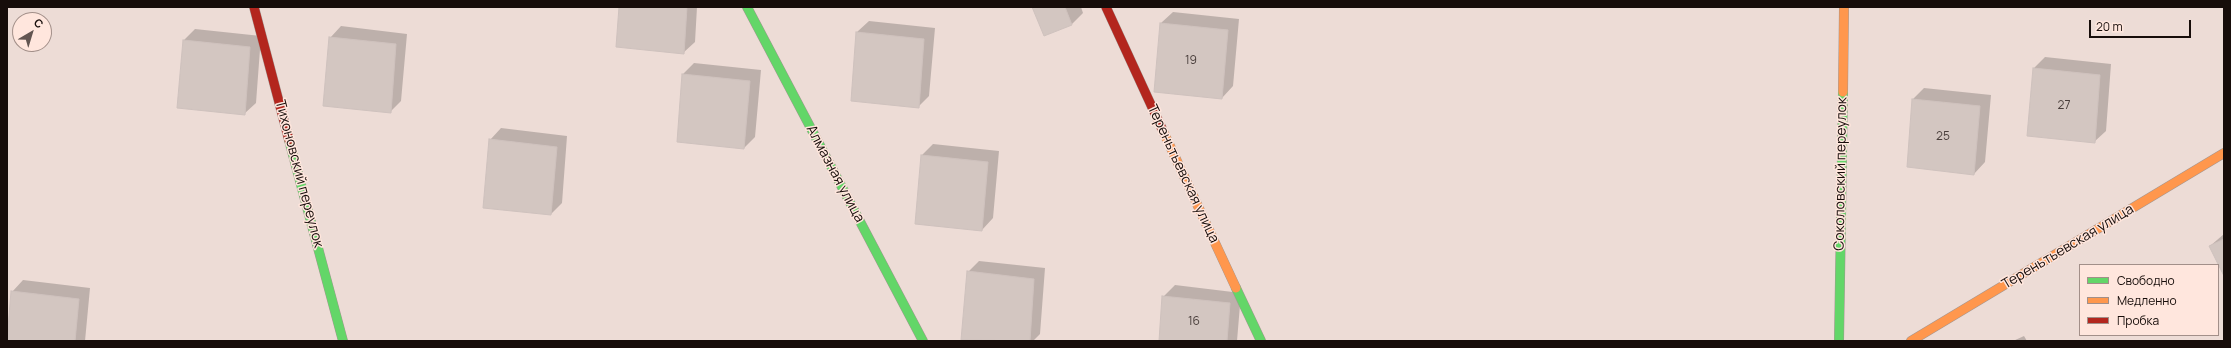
<!DOCTYPE html>
<html>
<head>
<meta charset="utf-8">
<style>
  body { margin:0 }
  #map { position:relative; width:2231px; height:348px; overflow:hidden; background:#eddcd6; font-family:Manrope,sans-serif }
  canvas { display:block }
  .frame { position:absolute; inset:0; border:8px solid #170d0a; pointer-events:none }
  .legend { position:absolute; left:2079px; top:264px; width:140px; height:72px; box-sizing:border-box; background:#ffe6dd; border:1px solid #a28f89; margin:0; padding:5px 7px; list-style:none; font-size:12px; color:#170d0a }
  .legend li { display:flex; align-items:center; gap:8px; height:20px }
  .legend b { width:20px; border:1px solid #a28f89 }
  .north { position:absolute; left:12px; top:12px; width:40px; height:40px; box-sizing:border-box; background:#ffe6dd; border:1px solid #a28f89; border-radius:50%; rotate:38deg; font-size:11px; font-weight:700; line-height:16px; text-align:center; color:#170d0a }
  .north::after { content:''; display:block; margin:auto; width:14px; height:18px; background:#625551; clip-path:polygon(50% 0,100% 100%,50% 72%,0 100%) }
  .scale { position:absolute; left:2089px; top:20px; width:102px; height:18px; box-sizing:border-box; border:2px solid #170d0a; border-top:0; padding-left:5px; font-size:12px; line-height:14px; white-space:nowrap; color:#170d0a; -webkit-text-stroke:3px #ffe6dd; paint-order:stroke }
</style>
</head>
<body>
<div id="map">
<canvas width="2231" height="348"></canvas>
<div class="frame"></div>
<ul class="legend">
<li><b style="height:5px;background:#63d668"></b>Свободно</li>
<li><b style="height:5px;background:#ff974d"></b>Медленно</li>
<li><b style="height:5px;background:#b3261e"></b>Пробка</li>
</ul>
<div class="north">С</div>
<div class="scale">20 m</div>
</div>
<script>
const context = document.querySelector('canvas').getContext('2d');
context.lineJoin = 'round';
function fillPath(path, color) { context.fillStyle = color; context.fill(path, 'evenodd'); }
const poly = rows => new Path2D(rows.map(r => 'M' + r).join(''));
function trace(path, color, width, dash) { context.strokeStyle = color; context.lineWidth = width; context.lineCap = dash ? 'butt' : 'round'; context.setLineDash(dash || []); context.stroke(path); }
function write(font, color, halo, rows, align = 'center') {
  context.font = font + ' Manrope,sans-serif'; context.lineWidth = 3; context.setLineDash([]); context.textBaseline = 'middle'; context.strokeStyle = halo; context.fillStyle = color; for (const [text, x, y, turn = 0] of rows) {
    context.save(); context.translate(x, y); context.rotate((+turn || 0) * Math.PI / 180); context.textAlign = isNaN(turn) ? turn : align; if (halo) context.strokeText(text, 0, 0); context.fillText(text, 0, 0); context.restore();
  }
}
fillPath(poly([
  [620,7,697,7,695,42,683,53],
  [1033,7,1081,7,1083,13,1072,24,1044,35],
  [1173,12,1239,19,1233,86,1222,98,1161,23],
  [869,21,935,28,929,96,918,107,857,32],
  [341,26,407,34,401,101,390,112,330,38],
  [195,29,261,36,256,103,244,114,178,107,184,40],
  [2045,57,2111,64,2106,131,2094,142,2034,68],
  [694,63,761,70,755,137,744,148,678,141,683,74],
  [1924,88,1991,95,1985,162,1974,174,1913,99],
  [501,128,567,136,562,203,551,214,490,140],
  [933,144,999,151,993,218,982,230,922,155],
  [2224,234,2224,274,2210,246],
  [979,261,1045,268,1040,334,1033,341,962,339,968,272],
  [23,280,90,288,85,341,8,341,12,292],
  [1175,285,1241,293,1237,341,1160,341,1163,297],
  [2024,336,2027,341,2013,341]
]), '#0003');
const building = poly([
  [619,7,687,7,684,54,616,47,619,7],
  [1032,7,1065,7,1072,25,1044,36,1032,7],
  [1160,23,1228,30,1222,99,1154,92,1160,23],
  [856,32,924,39,919,108,851,101,856,32],
  [329,37,396,44,391,113,323,106,329,37],
  [183,40,250,47,245,115,177,108,183,40],
  [2033,68,2100,75,2095,143,2027,136,2033,68],
  [682,74,750,81,744,149,677,142,682,74],
  [1912,99,1980,106,1974,175,1907,167,1912,99],
  [489,139,557,147,551,215,483,208,489,139],
  [921,155,988,162,982,231,915,224,921,155],
  [2224,239,2224,276,2209,246,2224,239],
  [967,271,1034,279,1030,341,961,340,967,271],
  [11,291,79,299,75,341,7,341,11,291],
  [1162,296,1230,303,1227,341,1159,341,1162,296]
]);
fillPath(building, '#d3c6c1');
trace(building, '#cec1bd', 1);
const fast = poly([
  [747,7,923,341],
  [289,140,343,341],
  [1236,288,1261,341],
  [1839,341,1843,92]
]);
const slow = poly([
  [1843,92,1844,7],
  [1163,131,1236,288],
  [1911,341,2224,153]
]);
const jam = poly([
  [254,7,289,140],
  [1106,7,1163,131]
]);
trace(fast, '#a39691', 10);
trace(slow, '#a39691', 10);
trace(jam, '#a39691', 10);
trace(fast, '#63d668', 9);
trace(slow, '#ff974d', 9);
trace(jam, '#b3261e', 9);
write('12px', '#483d3a', null, [
  ["19",1191,61],
  ["27",2064,106],
  ["25",1943,137],
  ["16",1194,322]
]);
write('14px', '#170d0a', '#ffe6dd', [
  ["Тихоновский переулок",299,174,75],
  ["Алмазная улица",835,174,62],
  ["Тереньтьевская улица",1183,174,65],
  ["Соколовский переулок",1841,174,-89],
  ["Тереньтьевская улица",2068,247,-31]
]);
</script>
</body>
</html>
